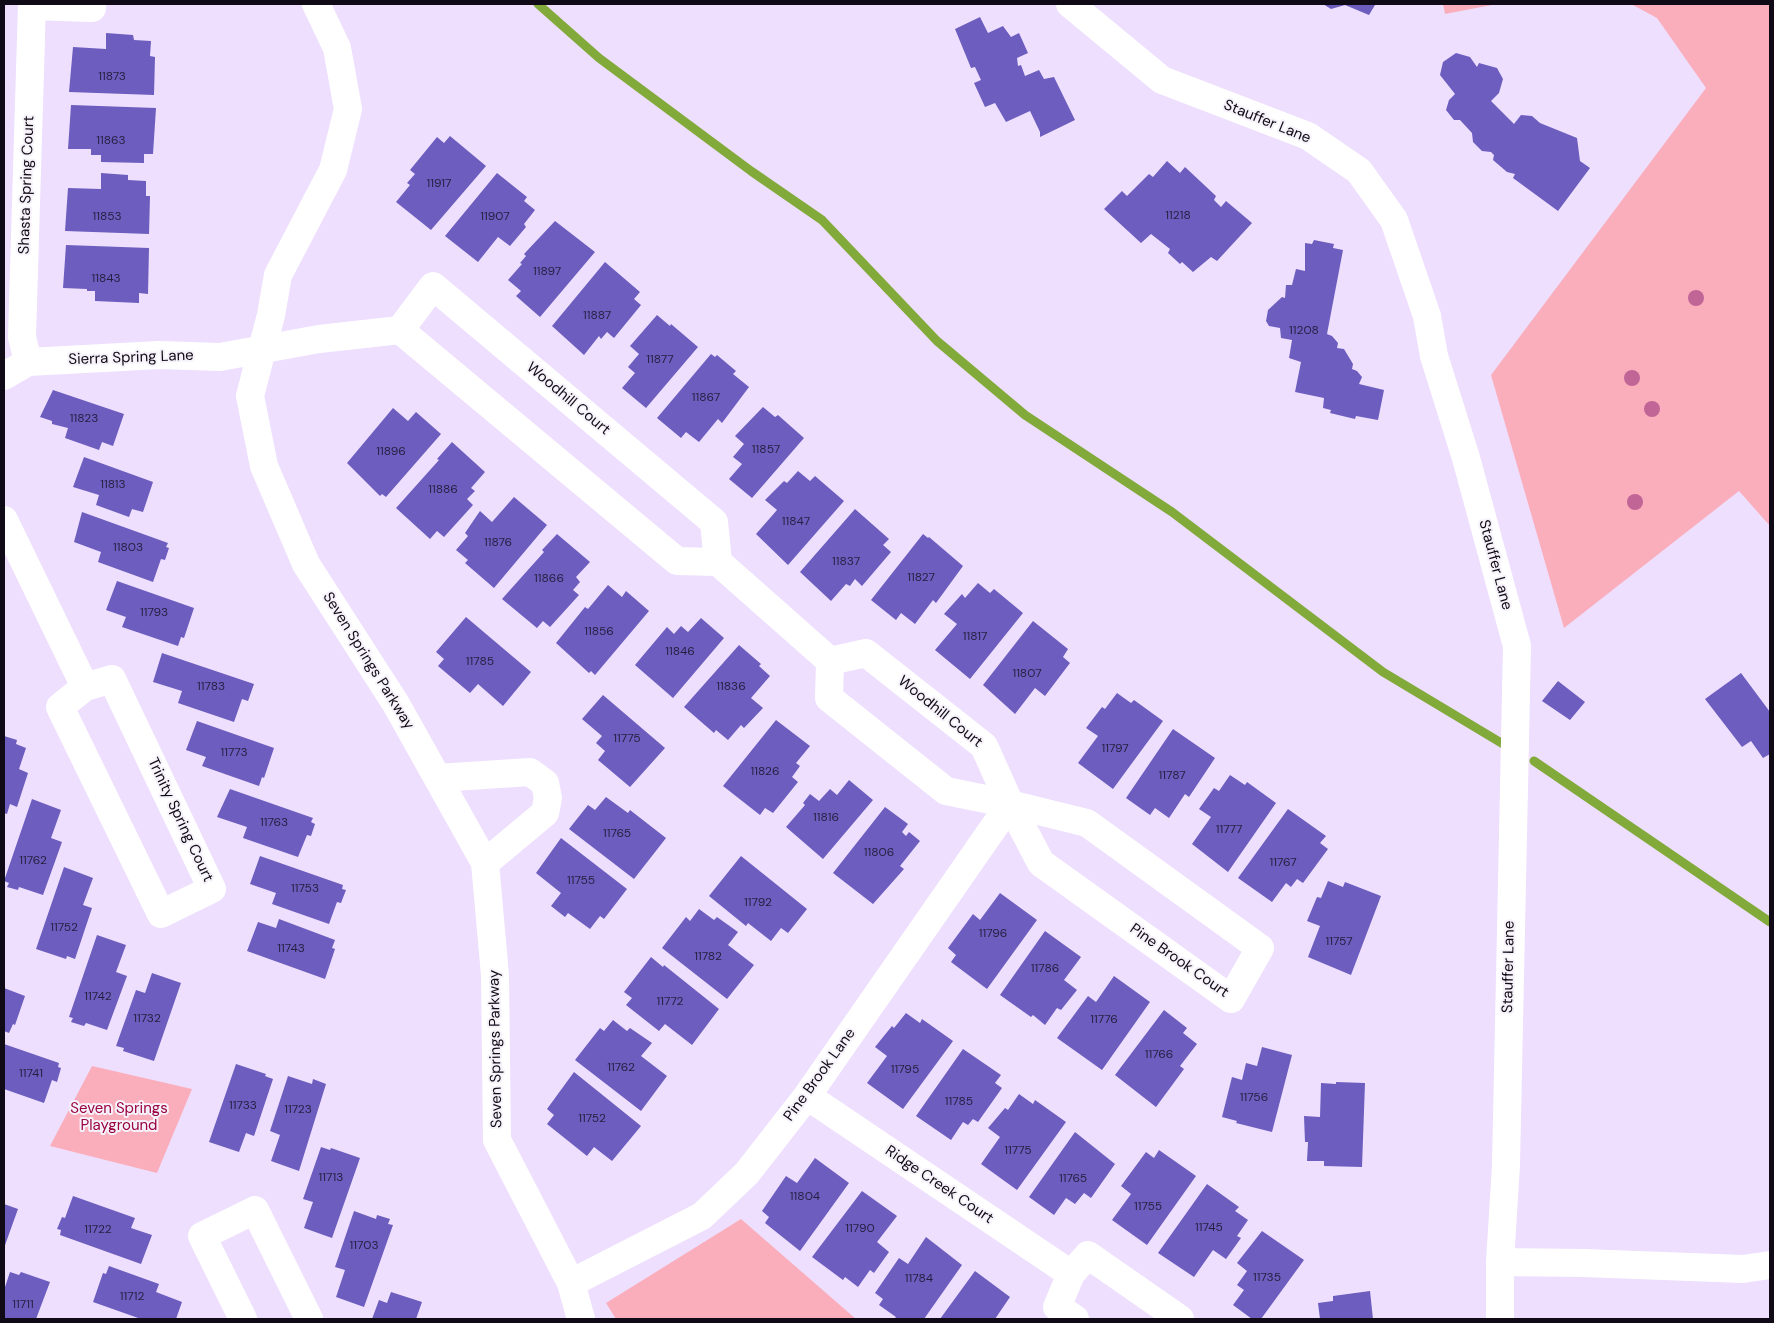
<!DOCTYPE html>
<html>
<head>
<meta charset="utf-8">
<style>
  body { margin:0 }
  #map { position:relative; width:1774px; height:1323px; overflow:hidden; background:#eedffe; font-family:"DM Sans",sans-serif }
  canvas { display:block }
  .frame { position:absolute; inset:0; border:5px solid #100a16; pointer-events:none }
</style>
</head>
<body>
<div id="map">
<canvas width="1774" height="1323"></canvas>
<div class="frame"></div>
</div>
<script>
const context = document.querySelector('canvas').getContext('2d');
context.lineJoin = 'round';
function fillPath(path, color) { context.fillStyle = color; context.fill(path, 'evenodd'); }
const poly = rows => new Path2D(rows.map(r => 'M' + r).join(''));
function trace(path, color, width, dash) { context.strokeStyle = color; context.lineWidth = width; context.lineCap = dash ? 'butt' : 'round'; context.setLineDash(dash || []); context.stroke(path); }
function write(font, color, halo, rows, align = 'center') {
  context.font = font + ' "DM Sans",sans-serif'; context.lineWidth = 4; context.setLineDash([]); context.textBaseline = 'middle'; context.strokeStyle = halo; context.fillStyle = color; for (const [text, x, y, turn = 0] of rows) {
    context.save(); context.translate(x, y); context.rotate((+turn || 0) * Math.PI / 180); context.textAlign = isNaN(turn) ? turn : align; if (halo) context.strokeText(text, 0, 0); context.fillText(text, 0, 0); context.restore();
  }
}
fillPath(poly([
  [1443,4,1497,4,1445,14],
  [1631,4,1770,4,1770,526,1739,491,1564,628,1491,375,1706,88,1657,18],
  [92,1066,192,1089,157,1173,50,1146],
  [741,1219,856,1319,616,1319,606,1303]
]), '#faaebc');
trace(poly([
  [538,4,599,58,751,171,822,220,937,341,1025,415,1172,512,1383,672,1508,747],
  [1534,761,1770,922]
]), '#81aa3b', 9);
fillPath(poly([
  [1323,4,1379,4,1375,5,1369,15,1345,5,1331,9],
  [980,17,988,33,1003,26,1011,37,1019,33,1028,53,1017,58,1018,66,1021,65,1025,76,1039,70,1044,79,1054,77,1075,120,1040,137,1040,132,1030,111,1006,122,995,103,985,107,974,83,981,80,975,67,971,68,955,29],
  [106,33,133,35,134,40,151,41,150,56,155,57,154,95,69,92,73,47,106,49],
  [1456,53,1470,57,1477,67,1479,63,1497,68,1503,79,1499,93,1491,101,1514,124,1521,115,1532,116,1540,123,1577,138,1580,161,1590,168,1558,211,1513,178,1515,174,1507,172,1493,160,1494,155,1491,152,1482,151,1473,142,1472,133,1460,120,1454,120,1446,110,1449,100,1455,94,1440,75,1443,62],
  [71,105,156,108,153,154,144,154,144,163,101,162,101,155,91,155,91,149,68,149],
  [450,136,486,166,431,230,396,202,410,185,407,183,415,174,410,170,437,137,444,143],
  [1167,161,1180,173,1185,167,1216,196,1214,200,1221,207,1226,201,1252,223,1217,261,1211,257,1193,272,1182,262,1180,264,1168,253,1170,249,1151,234,1141,243,1104,209,1122,191,1127,196,1149,174,1153,177],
  [101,173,128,175,128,180,146,181,146,196,150,196,149,234,65,231,68,188,101,189],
  [497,173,527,197,524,201,535,210,524,224,526,227,510,246,498,237,478,262,445,236],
  [555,221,595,252,540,317,516,296,521,291,508,280,522,264,520,263,526,256,524,254],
  [1314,240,1334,244,1333,248,1343,250,1327,334,1332,336,1338,343,1337,348,1344,349,1353,364,1352,369,1357,371,1362,377,1359,384,1384,390,1378,420,1356,416,1355,419,1330,413,1331,410,1323,408,1324,398,1295,392,1301,362,1289,358,1292,340,1281,338,1280,328,1269,326,1266,321,1268,310,1282,297,1285,298,1286,285,1292,285,1296,269,1305,271,1305,243,1312,244],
  [66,245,149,248,148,294,139,293,139,303,95,301,95,291,87,291,87,289,63,288],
  [605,262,640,292,634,299,641,305,614,338,607,332,601,339,599,336,584,355,552,326],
  [657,315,670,326,671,324,698,347,646,408,622,388,635,373,628,367,639,354,630,346],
  [711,354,715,357,717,355,736,371,733,374,749,387,722,423,718,419,699,442,686,432,681,438,657,418],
  [53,390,124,414,113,446,102,442,99,450,65,438,68,428,52,424,52,421,40,417],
  [763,407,775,417,778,415,804,438,752,498,729,479,742,464,733,457,744,444,735,436],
  [393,408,408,421,416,412,441,434,386,497,382,494,380,496,347,463],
  [452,442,485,472,471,488,475,491,467,499,473,505,444,537,437,531,430,539,396,508,439,460,437,459],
  [84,457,153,482,143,512,132,509,129,517,96,505,99,495,73,487],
  [798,471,810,481,815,476,844,501,788,565,756,534,777,510,765,500,784,481,787,483],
  [514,497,547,525,494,588,465,563,468,560,456,550,468,536,465,533,480,511,492,522],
  [855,509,889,539,883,545,891,552,862,586,855,579,850,586,846,584,831,601,800,572],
  [82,512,168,543,166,547,169,548,165,560,161,559,153,582,98,562,101,552,74,542],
  [557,534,590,562,576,577,580,582,573,590,579,595,550,627,543,621,537,628,502,599,544,552,542,550],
  [923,534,928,538,929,537,963,566,936,603,933,600,915,624,901,613,896,620,871,600],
  [117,581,194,608,184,638,181,637,178,646,122,627,126,617,106,610],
  [978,583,990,593,994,589,1023,613,970,679,935,650,957,624,944,614,962,594,965,598],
  [608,585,622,597,626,591,649,611,595,675,591,671,589,673,556,643,585,607,588,609],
  [466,617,531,672,503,706,478,684,470,693,438,666,444,659,436,652],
  [701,618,724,638,673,698,635,665,667,627,674,634,681,626,688,632],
  [1033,621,1068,649,1063,657,1070,663,1045,696,1035,688,1015,714,983,685],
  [739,645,761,664,759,666,770,676,751,698,763,708,744,728,741,725,728,740,716,730,714,733,684,707],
  [162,653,254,684,248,701,242,699,234,722,178,703,182,691,153,682],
  [1741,673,1770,712,1770,754,1763,758,1751,741,1742,747,1705,699],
  [1558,681,1585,702,1570,720,1542,701],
  [1117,693,1131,703,1134,700,1163,721,1113,789,1078,763,1098,736,1086,728,1102,707,1105,709],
  [603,695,665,748,630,787,598,760,605,751,596,743,602,736,582,719],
  [776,720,810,746,796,763,800,766,792,777,798,782,773,813,765,808,760,815,723,786],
  [197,721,274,748,264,778,262,777,259,786,202,766,206,757,186,750],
  [1173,729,1215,758,1189,797,1185,794,1169,818,1155,808,1150,815,1126,798],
  [4,736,17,740,16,744,26,748,19,769,28,773,17,807,10,804,7,814,4,813],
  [1230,775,1245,785,1247,782,1276,803,1228,872,1192,844,1211,817,1199,809,1214,788,1219,791],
  [849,780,873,800,823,859,786,827,805,805,803,803,810,794,819,801,830,789,837,795],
  [230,789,313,818,311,822,315,824,311,836,307,835,298,857,243,838,247,827,217,817],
  [606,797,628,813,630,810,666,838,634,879,569,829,588,805,595,810],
  [32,799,61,810,51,838,62,842,43,895,19,887,18,890,7,887,9,883,4,881],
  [885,807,908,824,902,832,906,836,909,832,920,841,900,866,904,869,873,904,833,873],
  [1288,809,1326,836,1320,843,1328,849,1303,883,1297,879,1291,887,1286,883,1272,902,1238,878],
  [561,838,627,889,604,919,600,916,590,929,568,913,565,917,551,906,561,893,536,873],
  [260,856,343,885,342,889,346,890,341,903,337,902,329,924,272,904,276,893,250,884],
  [741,856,807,909,788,933,781,928,771,941,748,923,746,926,709,896],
  [64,867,93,878,83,905,92,908,75,959,67,956,66,959,36,949],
  [1328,881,1343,887,1345,882,1381,896,1351,975,1308,957,1320,926,1307,921,1317,897,1321,898],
  [1000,893,1037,920,987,989,951,962,956,955,948,948,973,914,980,920],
  [699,909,714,920,717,917,738,932,728,945,754,965,727,999,662,948,686,917,690,921],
  [279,919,335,940,332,948,335,949,325,979,247,951,258,922,276,928],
  [1045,931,1081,957,1064,980,1077,990,1061,1010,1057,1008,1045,1025,1033,1015,1031,1017,1000,995],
  [97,935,126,945,116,972,127,976,107,1030,86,1023,84,1026,71,1022,73,1018,69,1017],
  [651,957,663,967,664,965,719,1009,692,1045,665,1024,659,1031,626,1005,632,998,624,992],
  [152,973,181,983,154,1061,123,1051,124,1048,116,1046,136,990,145,993],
  [1114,976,1150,1002,1102,1070,1057,1038,1088,996,1096,1002],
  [4,988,25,996,15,1025,13,1024,9,1033,4,1031],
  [1164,1010,1187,1028,1183,1033,1197,1044,1180,1066,1184,1069,1156,1107,1115,1075],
  [906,1013,920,1023,922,1019,953,1041,903,1109,867,1083,887,1056,875,1047,892,1026,894,1028],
  [613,1020,627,1031,630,1028,652,1043,641,1056,667,1076,641,1111,575,1060,600,1028,604,1031],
  [4,1044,59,1063,58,1067,61,1068,57,1082,52,1080,44,1103,4,1089],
  [1262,1047,1292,1055,1272,1132,1236,1123,1237,1121,1222,1117,1232,1077,1242,1080,1246,1063,1257,1066],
  [963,1049,1001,1075,995,1083,1002,1088,978,1122,973,1119,968,1125,963,1122,951,1140,916,1116],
  [236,1064,266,1074,265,1076,273,1079,254,1136,246,1133,239,1152,209,1142],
  [574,1072,641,1126,612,1161,594,1147,587,1156,547,1124,554,1115,547,1109],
  [288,1076,312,1084,313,1079,326,1084,299,1171,271,1161,280,1135,270,1131],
  [1336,1082,1365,1083,1362,1167,1324,1166,1324,1161,1307,1161,1308,1142,1305,1142,1304,1116,1320,1117,1321,1083,1336,1084],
  [1019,1094,1033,1104,1035,1100,1066,1122,1017,1190,981,1164,1000,1137,988,1128,1005,1108,1008,1110],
  [1075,1132,1115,1164,1091,1198,1084,1193,1075,1204,1066,1198,1054,1215,1029,1197],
  [321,1147,330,1150,331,1148,360,1158,332,1238,304,1228,313,1202,303,1199],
  [1159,1150,1196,1176,1147,1245,1112,1220,1131,1194,1121,1186,1146,1152,1154,1158],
  [815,1158,849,1183,800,1251,765,1223,769,1217,762,1211,786,1176,797,1183],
  [1207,1184,1239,1207,1235,1211,1248,1220,1237,1236,1241,1238,1226,1259,1213,1250,1194,1277,1158,1253],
  [862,1191,897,1216,877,1242,889,1252,874,1273,870,1270,858,1287,845,1277,843,1280,812,1257],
  [73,1196,135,1218,131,1228,152,1235,141,1264,60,1235,61,1230,57,1229,62,1217,65,1218],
  [4,1204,18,1209,4,1248],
  [354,1211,376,1219,377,1215,390,1219,388,1224,393,1225,364,1307,336,1297,345,1270,335,1267],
  [1262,1231,1304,1260,1261,1319,1252,1319,1233,1305,1244,1290,1237,1285,1247,1271,1237,1263],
  [926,1237,962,1265,924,1319,894,1319,896,1317,879,1305,883,1299,875,1293,899,1258,908,1264],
  [109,1266,159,1284,156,1292,182,1302,176,1319,141,1319,93,1302,103,1273,106,1274],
  [975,1271,1010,1297,995,1319,940,1319],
  [10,1272,19,1275,21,1272,50,1282,36,1319,4,1319,4,1290],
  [1370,1291,1373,1319,1320,1319,1318,1303,1333,1301,1333,1296],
  [391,1292,422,1302,416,1319,372,1319,379,1300,387,1303]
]), '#6c5dbe');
trace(poly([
  [316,4,337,48,348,109,333,170,278,275,271,315,250,396,264,466,306,564,396,704,485,863,495,975,497,1140,571,1283,581,1319],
  [1070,4,1162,80,1308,136,1359,171,1394,220,1427,316,1434,356,1466,458,1517,646,1506,1165,1500,1262,1500,1319],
  [32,6,92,8,92,4],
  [400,330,433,286,714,522,718,562],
  [28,362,22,337,32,4],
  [4,376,28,362,159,355,220,357,319,339,400,330,677,561,718,562,830,661],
  [4,520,85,687],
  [866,653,984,746,1010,804,946,791,829,698,830,661,866,653],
  [112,679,212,889,161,914,60,707,85,687,112,679],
  [438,778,530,772,545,783,548,798,545,813,485,863],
  [1010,804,1087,823,1260,948,1231,999,1041,863,1010,804],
  [807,1096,1071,1274],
  [1500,1262,1584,1263,1743,1269,1770,1265],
  [571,1283,702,1216,747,1173,807,1096,1010,804],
  [243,1319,202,1236,255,1210,309,1319],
  [1075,1319,1057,1307,1071,1274,1088,1255,1180,1319]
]), '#fff', 28);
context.fillStyle = '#c06596';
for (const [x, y] of [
  [1696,298],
  [1632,378],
  [1652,409],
  [1635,502]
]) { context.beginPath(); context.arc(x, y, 8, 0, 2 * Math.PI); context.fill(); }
write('12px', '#271f40', null, [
  ["11873",112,77],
  ["11863",111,141],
  ["11917",439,184],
  ["11218",1178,216],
  ["11853",107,217],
  ["11907",495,217],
  ["11897",547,272],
  ["11843",106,279],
  ["11887",597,316],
  ["11208",1304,331],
  ["11877",660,360],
  ["11867",706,398],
  ["11823",84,419],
  ["11857",766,450],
  ["11896",391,452],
  ["11813",113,485],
  ["11886",443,490],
  ["11847",796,522],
  ["11876",498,543],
  ["11803",128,548],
  ["11837",846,562],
  ["11827",921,578],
  ["11866",549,579],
  ["11793",154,613],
  ["11856",599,632],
  ["11817",975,637],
  ["11846",680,652],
  ["11785",480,662],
  ["11807",1027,674],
  ["11783",211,687],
  ["11836",731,687],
  ["11775",627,739],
  ["11797",1115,749],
  ["11773",234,753],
  ["11826",765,772],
  ["11787",1172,776],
  ["11816",826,818],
  ["11763",274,823],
  ["11777",1229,830],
  ["11765",617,834],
  ["11806",879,853],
  ["11762",33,861],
  ["11767",1283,863],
  ["11755",581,881],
  ["11753",305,889],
  ["11792",758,903],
  ["11752",64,928],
  ["11796",993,934],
  ["11757",1339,942],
  ["11743",291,949],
  ["11782",708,957],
  ["11786",1045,969],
  ["11742",98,997],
  ["11772",670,1002],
  ["11732",147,1019],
  ["11776",1104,1020],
  ["11766",1159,1055],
  ["11762",621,1068],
  ["11795",905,1070],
  ["11741",31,1074],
  ["11756",1254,1098],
  ["11785",959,1102],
  ["11733",243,1106],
  ["11723",298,1110],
  ["11752",592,1119],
  ["11775",1018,1151],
  ["11713",331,1178],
  ["11765",1073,1179],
  ["11804",805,1197],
  ["11755",1148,1207],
  ["11745",1209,1228],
  ["11790",860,1229],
  ["11722",98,1230],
  ["11703",364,1246],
  ["11735",1267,1278],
  ["11784",919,1279],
  ["11712",132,1297],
  ["11711",23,1305]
]);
write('15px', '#100a16', '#f5f2f9', [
  ["Stauffer Lane",1267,122,22],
  ["Shasta Spring Court",27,185,-88],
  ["Sierra Spring Lane",131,358,-2],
  ["Woodhill Court",568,399,40],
  ["Stauffer Lane",1495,565,75],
  ["Seven Springs Parkway",368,661,58],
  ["Woodhill Court",940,712,39],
  ["Trinity Spring Court",180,820,65],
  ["Pine Brook Court",1179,961,35],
  ["Stauffer Lane",1509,967,-89],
  ["Seven Springs Parkway",496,1049,-91],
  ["Pine Brook Lane",820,1075,-54],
  ["Ridge Creek Court",939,1185,34]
]);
write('15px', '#9a0241', '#f5f2f9', [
  ["Seven Springs",119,1109],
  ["Playground",119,1126]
]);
</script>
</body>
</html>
